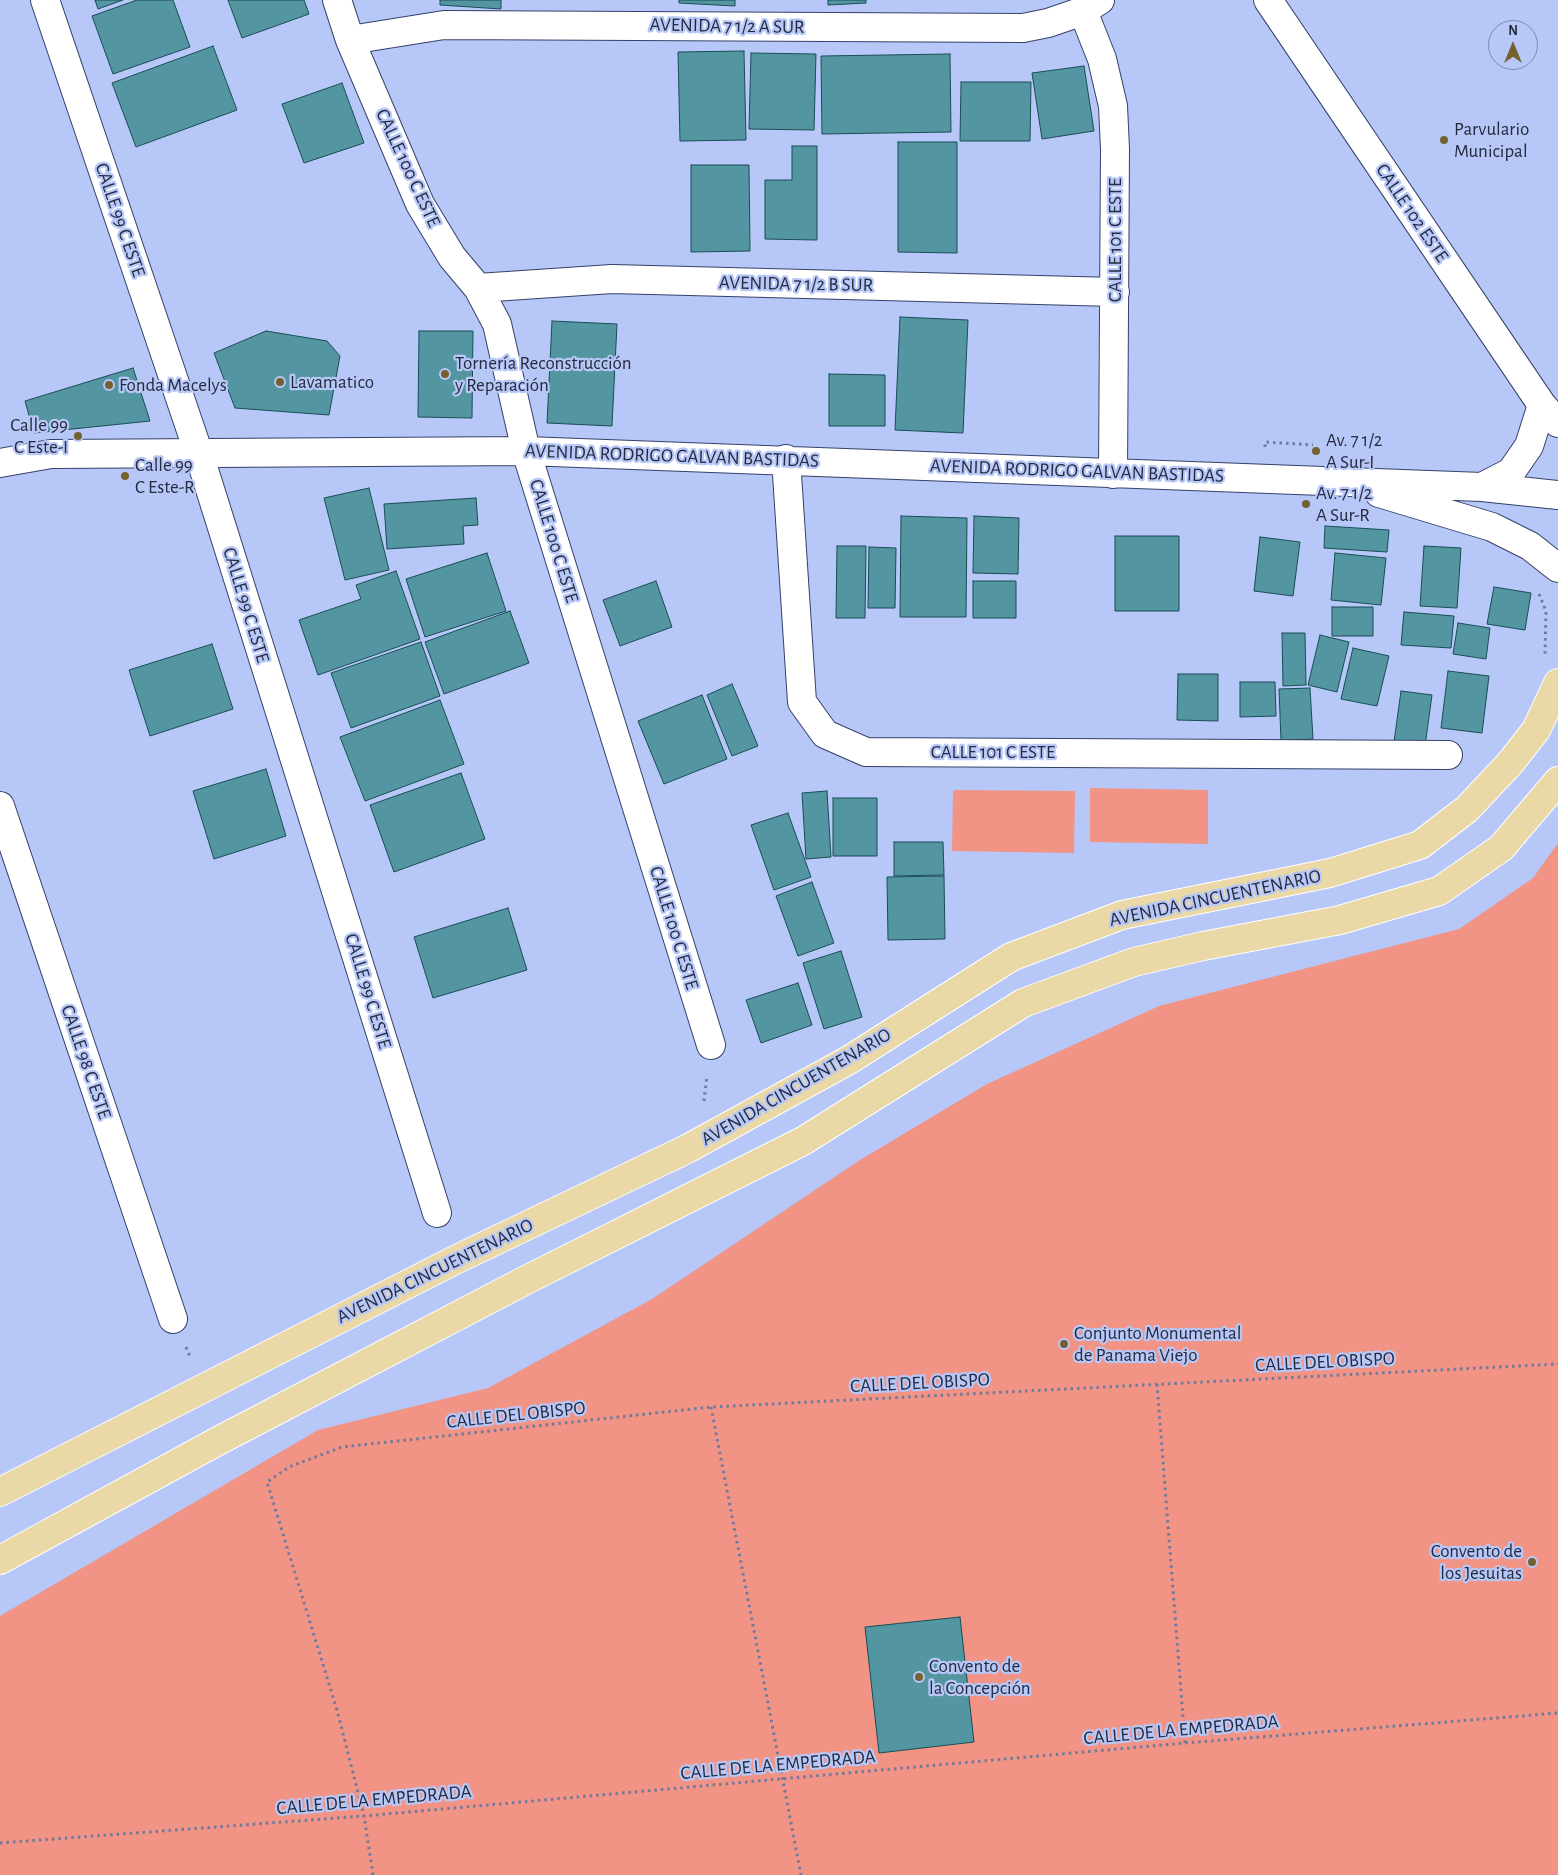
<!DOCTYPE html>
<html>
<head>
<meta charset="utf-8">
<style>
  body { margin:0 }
  #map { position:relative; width:1558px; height:1875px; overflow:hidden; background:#b7c7f7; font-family:"Alegreya Sans",sans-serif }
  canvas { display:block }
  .north { position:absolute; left:1488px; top:20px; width:50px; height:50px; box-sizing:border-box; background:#b7c7f7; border:1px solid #7d89ad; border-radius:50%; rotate:0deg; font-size:14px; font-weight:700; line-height:20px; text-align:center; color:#252b3e }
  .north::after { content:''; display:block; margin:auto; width:18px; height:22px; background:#73612f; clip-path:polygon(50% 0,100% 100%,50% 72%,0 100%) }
</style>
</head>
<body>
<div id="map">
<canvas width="1558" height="1875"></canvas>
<div class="north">N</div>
</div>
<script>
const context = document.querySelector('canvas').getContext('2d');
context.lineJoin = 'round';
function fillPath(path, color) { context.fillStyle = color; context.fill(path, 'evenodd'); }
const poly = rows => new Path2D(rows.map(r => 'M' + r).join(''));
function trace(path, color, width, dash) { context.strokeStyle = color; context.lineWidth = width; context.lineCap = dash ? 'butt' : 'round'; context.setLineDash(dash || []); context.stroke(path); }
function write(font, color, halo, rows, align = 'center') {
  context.font = font + ' "Alegreya Sans",sans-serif'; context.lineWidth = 4.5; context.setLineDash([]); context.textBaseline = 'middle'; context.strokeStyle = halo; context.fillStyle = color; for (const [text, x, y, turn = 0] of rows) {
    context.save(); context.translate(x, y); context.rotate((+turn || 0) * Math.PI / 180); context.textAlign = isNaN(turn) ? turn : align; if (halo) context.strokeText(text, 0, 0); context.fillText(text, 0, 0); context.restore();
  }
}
fillPath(poly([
  [1090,788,1208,790,1208,844,1090,842],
  [953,790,1075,791,1074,853,952,851],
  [1558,843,1558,1875,0,1875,0,1616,318,1430,488,1388,652,1299,860,1160,987,1084,1159,1006,1459,929,1533,878]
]), '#f29485');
const building = poly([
  [95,0,123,0,98,9,95,0],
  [137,0,173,0,190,47,113,74,92,16,137,0],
  [228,0,304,0,309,14,242,38,228,0],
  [440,0,501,0,501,9,440,5,440,0],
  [679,0,735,0,735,6,679,3,679,0],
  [828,0,866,0,866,3,828,5,828,0],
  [213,46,237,110,136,147,112,83,213,46],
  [744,51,746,140,680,141,678,52,744,51],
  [751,53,816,54,814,130,749,129,751,53],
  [950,54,951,132,822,134,821,56,950,54],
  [1084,66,1094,131,1042,139,1032,73,1084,66],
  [961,82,1031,82,1030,141,960,141,961,82],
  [342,83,364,143,304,163,282,104,342,83],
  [898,142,957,142,957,253,898,252,898,142],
  [792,146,817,146,817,240,765,239,765,180,792,180,792,146],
  [691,165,749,165,750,251,691,252,691,165],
  [900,317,968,320,963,433,895,430,900,317],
  [552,321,617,324,612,426,547,423,552,321],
  [266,331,327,341,340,356,329,415,235,408,214,353,266,331],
  [419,331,473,331,472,418,418,417,419,331],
  [133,368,150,421,34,433,25,401,133,368],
  [829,374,885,375,885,426,829,426,829,374],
  [369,488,389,570,345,580,324,498,369,488],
  [476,498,478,525,463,526,464,544,387,549,384,504,476,498],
  [901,516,967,518,966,617,900,617,901,516],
  [974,516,1019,518,1018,574,973,573,974,516],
  [1325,526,1389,530,1387,552,1324,548,1325,526],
  [1115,536,1179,536,1179,611,1115,611,1115,536],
  [1260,537,1300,542,1293,596,1254,591,1260,537],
  [837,546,866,546,865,618,836,618,837,546],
  [1424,546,1461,548,1457,608,1420,606,1424,546],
  [869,547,896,548,895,608,868,608,869,547],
  [487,553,506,611,425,637,406,579,487,553],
  [1335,553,1386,558,1381,605,1331,600,1335,553],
  [396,571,420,639,318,675,299,620,361,599,356,585,396,571],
  [656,581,672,627,620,646,603,600,656,581],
  [973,581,1016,581,1016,618,973,618,973,581],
  [1494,587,1531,593,1525,630,1487,624,1494,587],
  [1332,607,1373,607,1373,636,1332,636,1332,607],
  [510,611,529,663,444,694,425,642,510,611],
  [1404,612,1454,616,1451,648,1401,645,1404,612],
  [1458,623,1490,628,1486,659,1453,654,1458,623],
  [1282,633,1305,633,1306,685,1283,686,1282,633],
  [1320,635,1349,642,1337,692,1308,685,1320,635],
  [421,642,440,696,351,728,331,673,421,642],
  [212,644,233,709,150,736,129,670,212,644],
  [1353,648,1389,656,1377,706,1341,699,1353,648],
  [1448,671,1489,676,1482,733,1441,728,1448,671],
  [1178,674,1218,674,1218,721,1177,720,1178,674],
  [1240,682,1275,682,1276,716,1240,717,1240,682],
  [732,684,758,746,732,756,707,695,732,684],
  [1310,688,1313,739,1281,741,1279,689,1310,688],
  [1401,691,1432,695,1425,746,1394,742,1401,691],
  [702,695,727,759,664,784,638,721,702,695],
  [440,700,464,764,365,801,340,737,440,700],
  [266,769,286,836,214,859,193,791,266,769],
  [461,773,485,839,394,872,370,805,461,773],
  [827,791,831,857,806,859,802,793,827,791],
  [833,798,877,798,877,856,833,856,833,798],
  [788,813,811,877,774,890,751,825,788,813],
  [894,842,943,842,944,875,894,876,894,842],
  [944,876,945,939,888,940,887,877,944,876],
  [812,882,834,943,798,956,776,896,812,882],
  [508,908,527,970,433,998,414,937,508,908],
  [841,951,862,1017,824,1029,803,963,841,951],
  [798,983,812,1025,761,1043,746,1000,798,983],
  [960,1617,974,1742,879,1753,865,1627,960,1617]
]);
fillPath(building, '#5396a2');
trace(building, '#194d56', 1);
const minor = poly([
  [45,0,199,454,437,1213],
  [337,0,350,40,420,204,452,257,478,288,497,324,526,451,711,1045],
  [1268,0,1542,405,1558,423],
  [1083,11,1102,59,1113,106,1115,149,1113,474],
  [350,40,444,25,1023,28,1048,23,1083,11,1100,0],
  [478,288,612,279,1115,292],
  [786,459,802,702,825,734,866,752,1448,755],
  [0,463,51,454,526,451,1482,487,1558,495],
  [1482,487,1511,472,1529,446,1542,405],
  [1379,493,1492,527,1530,546,1558,568],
  [0,806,173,1319]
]);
const major = poly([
  [0,1492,457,1259,687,1149,849,1060,1011,957,1122,915,1330,873,1420,845,1467,809,1511,762,1536,730,1558,683],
  [0,1560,218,1441,528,1279,803,1141,1023,1003,1134,962,1203,946,1340,920,1439,891,1501,848,1558,781]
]);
trace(minor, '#354169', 30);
trace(major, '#fff', 30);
trace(poly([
  [1265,447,1265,442,1313,445],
  [1539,594,1546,611,1545,654],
  [704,1101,707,1075],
  [186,1347,191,1359],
  [1157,1384,1185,1743],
  [711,1407,801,1875],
  [0,1843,364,1816,1185,1743,1558,1713],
  [373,1875,364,1816,337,1710,267,1482,289,1467,342,1447,711,1407,1558,1364]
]), '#6f7a9c', 3, [2.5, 4]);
trace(minor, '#fff', 28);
trace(major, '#ead8a7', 28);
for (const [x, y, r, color] of [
  [1444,140,5,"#73612f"],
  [445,374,5,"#73612f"],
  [280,382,5,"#73612f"],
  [109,385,5,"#73612f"],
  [78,436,5,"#73612f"],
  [1316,451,5,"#73612f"],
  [125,476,5,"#73612f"],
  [1306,504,5,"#73612f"],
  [1064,1344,5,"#73612f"],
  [1532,1562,5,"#73612f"],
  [919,1677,5,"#73612f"]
]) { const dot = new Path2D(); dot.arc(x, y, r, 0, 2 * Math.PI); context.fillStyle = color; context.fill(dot); trace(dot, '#b7c7f7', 2); }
write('19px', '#252b3e', '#b7c7f7', [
  ["AVENIDA 7 1/2 A SUR",727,26,1],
  ["CALLE 100 C ESTE",408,168,65],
  ["CALLE 102 ESTE",1412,213,56],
  ["CALLE 99 C ESTE",120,220,71],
  ["CALLE 101 C ESTE",1115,240,-90],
  ["AVENIDA 7 1/2 B SUR",796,284,1],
  ["AVENIDA RODRIGO GALVAN BASTIDAS",672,456,2],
  ["AVENIDA RODRIGO GALVAN BASTIDAS",1077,471,2],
  ["CALLE 100 C ESTE",554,541,73],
  ["CALLE 99 C ESTE",246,605,73],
  ["CALLE 101 C ESTE",993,752],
  ["AVENIDA CINCUENTENARIO",1215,898,-12],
  ["CALLE 100 C ESTE",674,928,73],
  ["CALLE 99 C ESTE",368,991,73],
  ["CALLE 98 C ESTE",86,1062,71],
  ["AVENIDA CINCUENTENARIO",796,1087,-30],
  ["AVENIDA CINCUENTENARIO",435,1271,-26],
  ["CALLE DEL OBISPO",1325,1362,-3],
  ["CALLE DEL OBISPO",920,1383,-3],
  ["CALLE DEL OBISPO",516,1415,-6],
  ["CALLE DE LA EMPEDRADA",1181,1730,-5],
  ["CALLE DE LA EMPEDRADA",778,1765,-5],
  ["CALLE DE LA EMPEDRADA",374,1800,-5]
]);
write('19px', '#252b3e', '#b7c7f7', [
  ["Parvulario",1454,129],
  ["Municipal",1454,151],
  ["Tornería Reconstrucción",455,363],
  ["y Reparación",455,385],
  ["Lavamatico",290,382],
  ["Fonda Macelys",119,385],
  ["Calle 99",68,425,"right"],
  ["C Este-I",68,447,"right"],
  ["Av. 7 1/2",1326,440],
  ["A Sur-I",1326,462],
  ["Calle 99",135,465],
  ["C Este-R",135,487],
  ["Av. 7 1/2",1316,493],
  ["A Sur-R",1316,515],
  ["Conjunto Monumental",1074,1333],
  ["de Panama Viejo",1074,1355],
  ["Convento de",1522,1551,"right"],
  ["los Jesuitas",1522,1573,"right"],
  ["Convento de",929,1666],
  ["la Concepción",929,1688]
], 'left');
</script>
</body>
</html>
